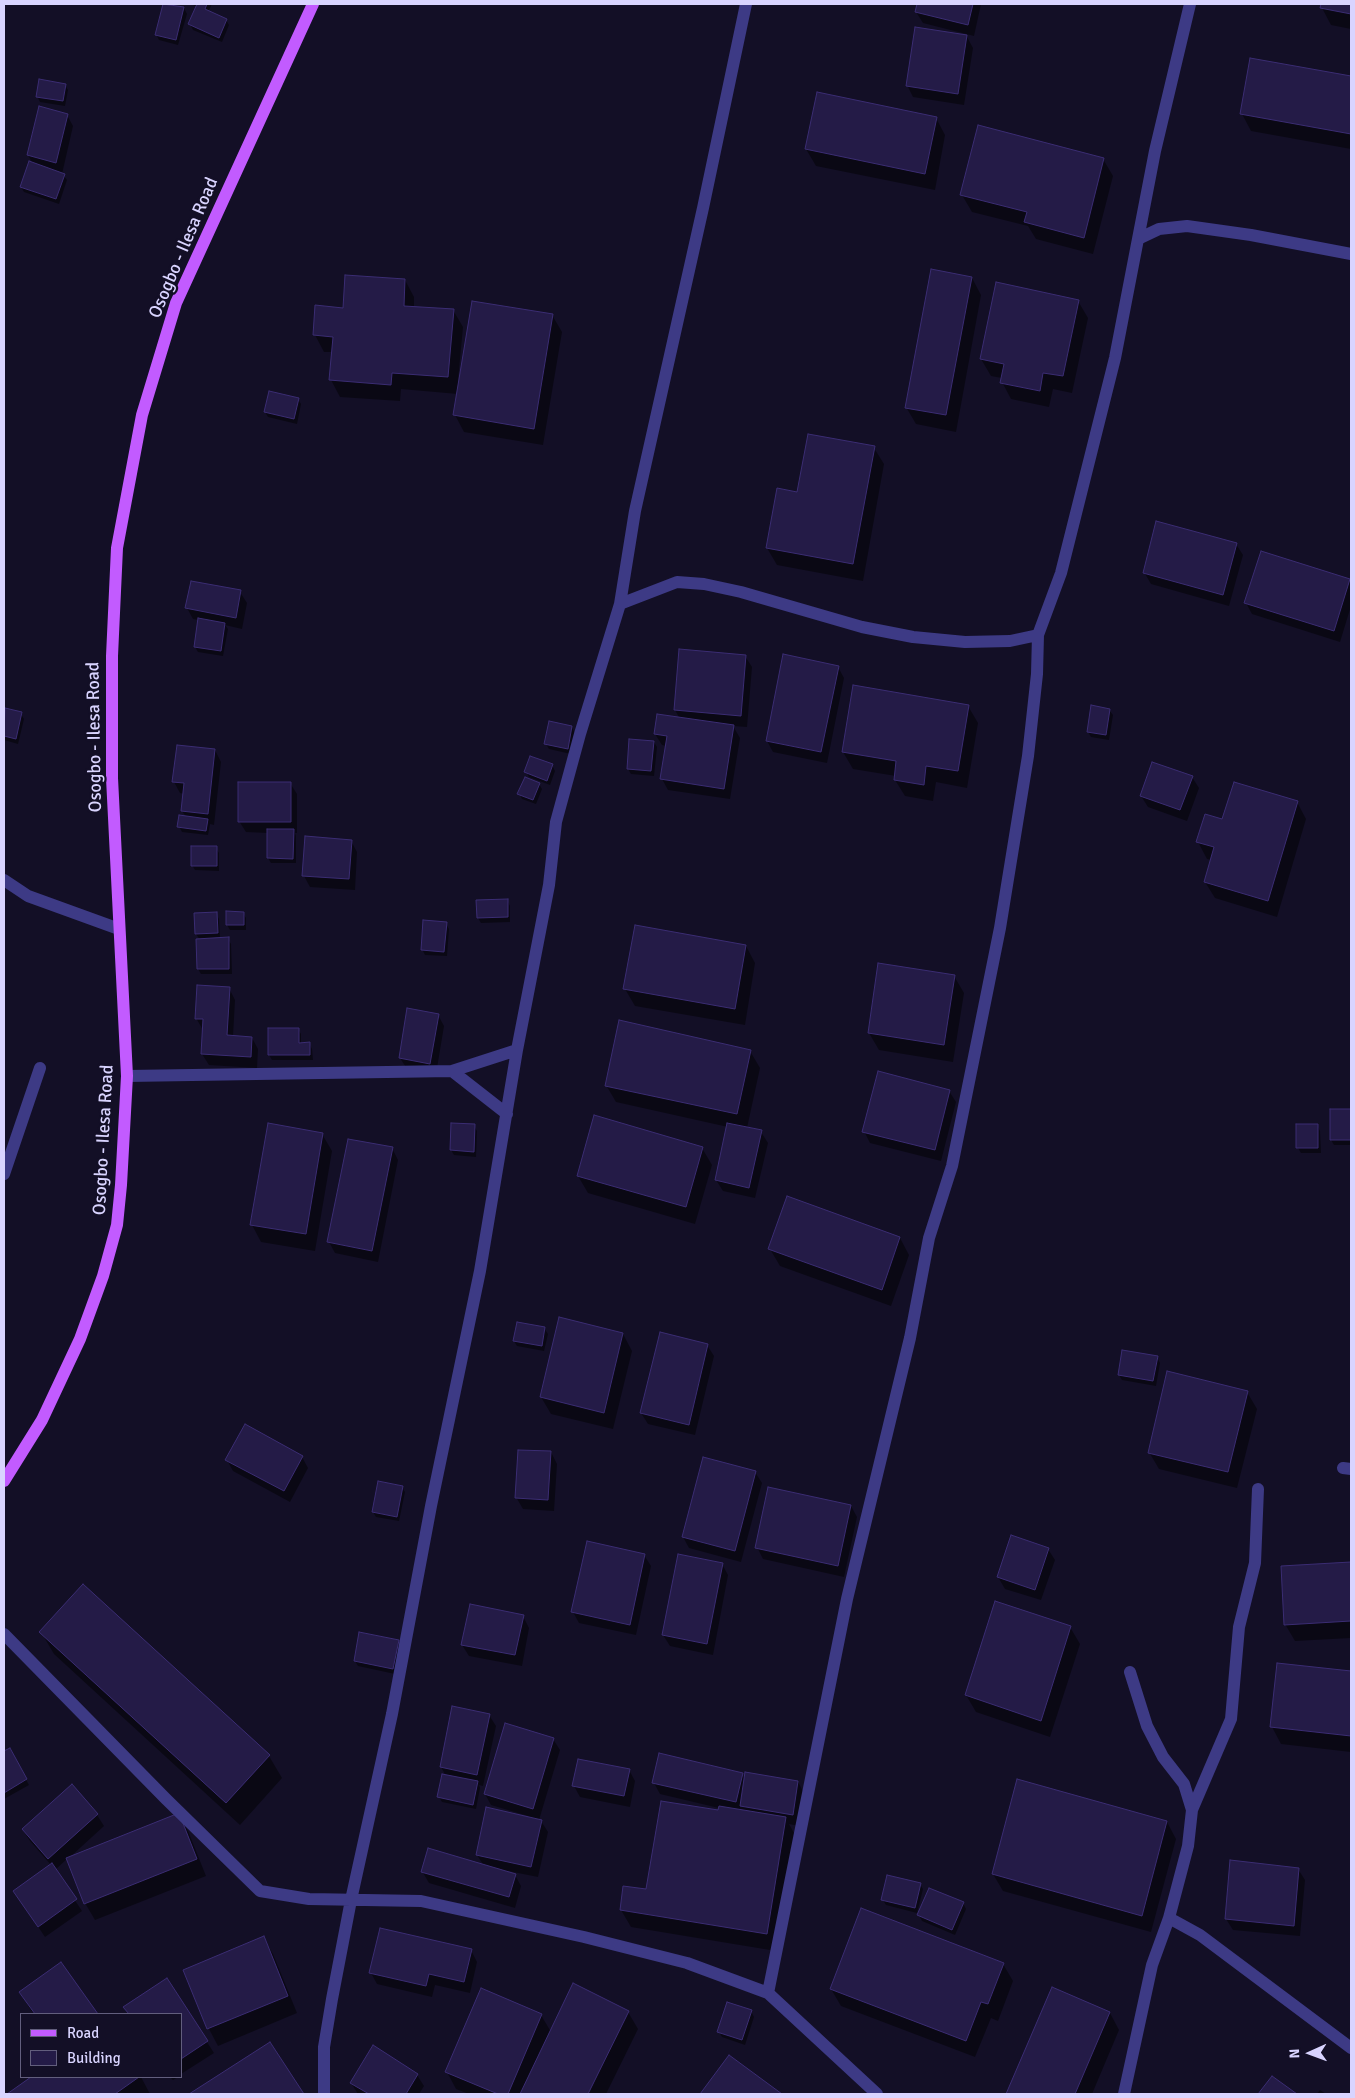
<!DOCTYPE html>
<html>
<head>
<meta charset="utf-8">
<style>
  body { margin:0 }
  #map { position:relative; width:1355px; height:2098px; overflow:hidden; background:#130f26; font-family:Signika,sans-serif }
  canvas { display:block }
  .frame { position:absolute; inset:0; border:5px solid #d9d4ff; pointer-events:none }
  .legend { position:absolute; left:20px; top:2013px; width:162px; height:65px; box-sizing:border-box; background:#130f26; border:1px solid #625e7d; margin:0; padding:6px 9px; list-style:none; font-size:15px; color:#d9d4ff }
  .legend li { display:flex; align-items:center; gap:10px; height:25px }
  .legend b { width:25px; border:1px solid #625e7d }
  .north { position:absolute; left:1285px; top:2028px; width:50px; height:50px; -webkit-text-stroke:4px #130f26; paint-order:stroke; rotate:268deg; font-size:14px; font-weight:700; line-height:20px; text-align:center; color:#d9d4ff }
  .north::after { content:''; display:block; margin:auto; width:18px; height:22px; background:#d9d4ff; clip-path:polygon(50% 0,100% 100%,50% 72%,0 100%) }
</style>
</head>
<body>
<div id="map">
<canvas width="1355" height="2098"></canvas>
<div class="frame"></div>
<ul class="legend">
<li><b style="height:6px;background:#c25bff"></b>Road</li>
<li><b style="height:14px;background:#241b47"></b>Building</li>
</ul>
<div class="north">N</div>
</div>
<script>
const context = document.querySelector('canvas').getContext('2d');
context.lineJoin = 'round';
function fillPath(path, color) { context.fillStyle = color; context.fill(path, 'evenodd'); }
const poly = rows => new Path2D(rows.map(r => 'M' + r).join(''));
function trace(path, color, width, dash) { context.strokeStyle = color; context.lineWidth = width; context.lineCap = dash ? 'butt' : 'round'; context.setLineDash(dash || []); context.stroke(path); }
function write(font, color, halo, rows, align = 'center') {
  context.font = font + ' Signika,sans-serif'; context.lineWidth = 4.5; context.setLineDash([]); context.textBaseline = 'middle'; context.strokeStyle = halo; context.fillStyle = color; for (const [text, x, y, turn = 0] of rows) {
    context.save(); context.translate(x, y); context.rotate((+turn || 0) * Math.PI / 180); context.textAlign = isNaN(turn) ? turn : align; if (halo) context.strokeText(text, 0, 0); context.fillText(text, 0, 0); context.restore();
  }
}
fillPath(poly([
  [164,4,184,8,187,14,178,45,159,40,156,34],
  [191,4,212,4,208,12,226,20,229,25,222,42,193,30,190,24,197,7],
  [918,4,981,4,974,36,923,23,916,12],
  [1322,4,1351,4,1351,29,1331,25,1322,8],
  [967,37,973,48,964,105,913,97,907,85],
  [1251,59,1351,77,1351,149,1251,131,1242,114],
  [65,85,68,90,65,106,40,102,37,96],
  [67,115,73,126,62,174,67,180,59,204,24,192,21,187,33,164,28,155],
  [936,118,945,135,935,190,816,166,806,149],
  [1103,159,1113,176,1093,254,1036,239,1028,226,972,212,962,195],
  [972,278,981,295,956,432,916,424,906,407],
  [405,280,414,297,414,308,453,310,463,327,458,380,552,315,562,332,543,445,464,432,455,415,458,394,401,389,400,401,340,397,331,380,333,352,324,352,315,335,344,309],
  [1078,301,1088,318,1072,393,1053,389,1049,407,1011,399,1002,382,1002,378,991,376,981,359],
  [298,399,301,404,297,424,268,417,265,412],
  [874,448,884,464,863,581,777,565,767,548,798,493],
  [1236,544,1243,555,1229,606,1151,584,1144,572],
  [1349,580,1351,584,1351,606,1340,642,1252,614,1246,603],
  [240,592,247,603,242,629,225,625,228,629,223,656,198,652,195,647,199,620,193,619,187,608],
  [745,656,752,667,747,727,733,726,740,738,730,799,668,790,662,779,667,746,662,745,655,734,680,719,675,710],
  [838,667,844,678,827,763,773,752,767,741],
  [854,687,968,706,978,723,967,788,936,782,933,801,905,796,895,780,896,776,853,769,843,752],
  [1092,707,1109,710,1113,715,1109,740,1091,737,1088,732],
  [6,710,21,714,24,719,18,744,4,740],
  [572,728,575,733,571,754,549,749,546,744],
  [654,742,657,747,654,776,631,774,628,769],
  [215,750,221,762,214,825,210,824,208,835,182,832,179,826,186,817,182,811,184,794,180,793,174,782],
  [552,765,555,771,550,785,529,777,526,771],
  [1192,777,1199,788,1187,821,1148,807,1141,796],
  [290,783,297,794,297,833,295,833,296,836,296,863,271,863,268,858,268,833,246,832,239,821],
  [539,784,542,789,536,804,522,799,519,793],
  [1297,802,1306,819,1277,917,1215,898,1205,882,1212,860,1207,859,1198,842,1223,821],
  [351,841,357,852,355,890,310,887,304,876],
  [216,848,219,853,219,871,195,870,192,865],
  [507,900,510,906,510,922,481,923,478,918],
  [216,913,219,919,220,939,228,939,231,944,232,974,201,974,198,969,198,940,200,940,196,934],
  [243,913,246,918,246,930,230,930,227,925],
  [446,924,449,929,447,956,425,955,422,949],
  [746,946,755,963,745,1025,635,1006,625,989],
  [954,976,964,993,953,1062,879,1050,869,1033],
  [229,988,235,1000,233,1036,252,1038,258,1049,257,1068,209,1065,202,1054,203,1030,196,1018],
  [408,1010,438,1015,444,1026,436,1074,407,1069,400,1058],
  [298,1029,301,1034,301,1044,309,1043,312,1049,313,1060,272,1060,269,1055],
  [750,1051,760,1068,747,1128,761,1132,768,1143,755,1198,723,1191,716,1180,728,1127,616,1102,606,1085],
  [949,1091,956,1102,941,1161,870,1143,864,1131],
  [1331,1111,1351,1111,1351,1145,1334,1145,1331,1140],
  [452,1124,474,1126,477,1131,476,1157,454,1155,451,1150],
  [1317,1125,1320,1131,1321,1153,1301,1153,1298,1148,1297,1126],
  [322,1134,332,1151,315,1251,261,1242,252,1225],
  [392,1148,398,1160,378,1262,335,1253,329,1242],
  [702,1148,712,1165,695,1224,588,1193,578,1176],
  [788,1198,900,1238,909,1255,891,1306,780,1266,770,1249],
  [544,1328,548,1334,544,1351,517,1346,514,1341],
  [623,1334,632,1351,613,1429,551,1414,541,1397],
  [707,1345,714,1356,695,1435,648,1424,641,1413],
  [1157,1357,1160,1363,1156,1386,1122,1380,1119,1375],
  [1247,1392,1257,1409,1237,1488,1159,1469,1149,1452],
  [551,1452,557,1464,554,1511,523,1509,516,1497],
  [302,1457,308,1468,290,1502,233,1471,227,1460],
  [755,1472,762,1483,741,1562,689,1548,683,1537],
  [402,1487,405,1492,399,1521,376,1517,373,1512],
  [851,1506,857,1517,844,1577,763,1559,757,1547],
  [1048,1549,1055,1560,1041,1600,1005,1589,998,1577],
  [644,1555,651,1566,636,1635,579,1623,573,1612],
  [1351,1563,1351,1638,1295,1641,1285,1624,1282,1567],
  [722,1564,728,1575,713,1655,670,1646,663,1635],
  [523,1616,529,1628,522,1666,469,1656,462,1645],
  [1070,1627,1080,1644,1050,1737,976,1712,966,1695],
  [41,1632,269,1756,282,1778,240,1825,54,1654],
  [398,1641,401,1646,395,1674,358,1666,355,1661],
  [1278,1664,1351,1672,1351,1752,1281,1744,1272,1727],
  [489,1715,496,1726,483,1786,479,1785,480,1788,476,1809,442,1802,439,1797,446,1776,441,1767],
  [553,1739,560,1750,539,1820,541,1821,548,1832,538,1877,508,1871,508,1873,515,1875,521,1886,515,1908,429,1883,422,1871,484,1866,477,1855,527,1818,528,1816,491,1805,485,1794],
  [9,1750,29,1785,4,1799,4,1753],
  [629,1770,635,1781,630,1807,580,1797,574,1786],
  [742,1774,745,1779,798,1782,804,1793,799,1826,789,1824,795,1835,776,1951,631,1927,621,1910,647,1891,719,1812,719,1808,660,1794,654,1783],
  [72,1786,97,1815,104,1826,69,1858,178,1814,188,1831,206,1876,95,1920,85,1903,68,1858,55,1870,82,1911,45,1937,14,1891,51,1865,30,1841,23,1830],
  [1167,1822,1176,1839,1151,1932,1003,1891,993,1874],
  [1298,1869,1305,1880,1300,1936,1233,1930,1226,1919],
  [920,1884,923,1889,917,1913,886,1905,883,1900],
  [963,1903,966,1909,955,1935,922,1921,919,1915],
  [263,1938,273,1954,297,2013,218,2046,209,2029,185,1970],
  [471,1950,477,1962,470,1993,435,1985,432,1997,377,1984,371,1973],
  [60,1964,96,2014,34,2014,30,2009,21,1992],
  [1003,1964,1013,1981,998,2021,991,2018,975,2057,841,2006,831,1989],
  [167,1980,214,2053,181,2074,181,2014,129,2014,125,2007],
  [1053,1988,1110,2013,1119,2030,1092,2094,1008,2094],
  [751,2011,754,2017,745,2045,722,2037,719,2032],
  [628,2012,638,2029,606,2094,469,2094,456,2089,447,2072,541,2015,551,2032],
  [270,2043,302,2094,191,2094],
  [729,2057,780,2094,702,2094],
  [417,2075,424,2086,419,2094,358,2094,351,2083],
  [33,2077,141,2077,150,2094,9,2094],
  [170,2077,178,2077,173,2080],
  [1320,2090,1326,2094,1317,2094]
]), '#0007');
const building = poly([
  [163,4,184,7,176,40,155,35,163,4],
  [197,4,207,4,205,9,227,19,219,38,188,24,197,4],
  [917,4,973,4,968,25,915,12,917,4],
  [1321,4,1351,4,1351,14,1320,8,1321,4],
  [915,27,967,35,958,94,906,86,915,27],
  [1250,58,1351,76,1351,134,1240,114,1250,58],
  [39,79,66,84,63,101,36,97,39,79],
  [817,92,937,117,925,174,805,149,817,92],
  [39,106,68,114,56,163,27,155,39,106],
  [978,125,1104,158,1084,238,1024,222,1027,212,960,195,978,125],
  [29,161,65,174,56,199,20,187,29,161],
  [931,269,972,277,946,415,905,408,931,269],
  [345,275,405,279,404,306,454,309,448,377,392,373,391,385,329,380,333,337,313,335,315,305,343,308,345,275],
  [996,282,1079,300,1063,376,1043,373,1040,391,1000,383,1004,364,980,359,996,282],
  [472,301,553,314,534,429,453,415,472,301],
  [269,391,299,398,294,419,264,412,269,391],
  [808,434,875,446,853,564,766,548,777,488,797,492,808,434],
  [1156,521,1237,543,1223,595,1143,573,1156,521],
  [1261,551,1350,579,1334,631,1244,603,1261,551],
  [191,581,241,590,236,618,185,608,191,581],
  [198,618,225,623,221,651,194,647,198,618],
  [679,649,746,655,741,716,674,710,679,649],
  [783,654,839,666,821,752,766,741,783,654],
  [853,685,969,705,958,771,926,766,924,785,894,780,896,761,842,752,853,685],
  [1091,705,1110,709,1106,735,1087,732,1091,705],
  [5,708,22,712,16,739,4,736,5,708],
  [657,714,734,725,724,789,660,779,667,736,654,734,657,714],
  [549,721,572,726,568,749,544,744,549,721],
  [629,739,654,741,651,771,627,769,629,739],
  [177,745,215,749,208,814,181,811,184,783,172,782,177,745],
  [530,756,553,764,547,781,524,772,530,756],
  [1152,762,1193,776,1180,810,1140,796,1152,762],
  [525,777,540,783,533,800,517,794,525,777],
  [238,782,291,782,291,822,238,822,238,782],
  [1234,782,1298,801,1268,901,1204,882,1214,847,1196,842,1205,814,1222,819,1234,782],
  [179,815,208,819,206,831,177,827,179,815],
  [267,829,294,829,293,859,267,858,267,829],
  [305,836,352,840,349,879,302,876,305,836],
  [191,846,217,846,217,866,191,866,191,846],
  [508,899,508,917,477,918,476,900,508,899],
  [226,911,244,912,244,925,226,925,226,911],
  [217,912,218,933,195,934,194,913,217,912],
  [423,920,447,922,444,952,421,950,423,920],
  [635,925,746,945,735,1009,623,989,635,925],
  [229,937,229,969,197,969,196,939,229,937],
  [878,963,955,975,944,1045,868,1033,878,963],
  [197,985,230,987,227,1035,252,1037,251,1057,201,1054,203,1019,195,1019,197,985],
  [407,1008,439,1014,430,1064,399,1058,407,1008],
  [619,1020,751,1050,737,1114,605,1086,619,1020],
  [268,1028,299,1028,299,1043,310,1042,310,1055,268,1055,268,1028],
  [878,1071,950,1090,935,1150,862,1132,878,1071],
  [1330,1109,1351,1109,1351,1140,1330,1140,1330,1109],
  [594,1115,703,1147,686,1207,577,1176,594,1115],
  [268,1123,323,1133,306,1234,250,1225,268,1123],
  [451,1123,475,1124,474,1152,450,1150,451,1123],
  [727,1123,762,1130,749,1188,715,1180,727,1123],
  [1296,1124,1318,1124,1318,1148,1296,1148,1296,1124],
  [348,1139,393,1147,372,1251,327,1242,348,1139],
  [787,1196,900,1237,882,1290,768,1249,787,1196],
  [559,1317,623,1333,604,1413,540,1397,559,1317],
  [517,1322,545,1327,542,1346,513,1341,517,1322],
  [660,1332,708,1344,689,1425,640,1413,660,1332],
  [1122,1350,1158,1356,1153,1381,1118,1375,1122,1350],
  [1167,1371,1248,1391,1228,1472,1148,1453,1167,1371],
  [245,1424,303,1456,284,1491,225,1460,245,1424],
  [518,1450,551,1451,548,1500,515,1498,518,1450],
  [703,1457,756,1471,735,1551,682,1537,703,1457],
  [378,1481,403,1486,397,1517,372,1512,378,1481],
  [768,1487,851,1505,838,1566,755,1548,768,1487],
  [1011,1535,1049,1548,1035,1590,997,1577,1011,1535],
  [587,1541,645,1554,630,1625,571,1612,587,1541],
  [678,1554,723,1563,707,1644,662,1635,678,1554],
  [1351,1562,1351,1621,1284,1625,1281,1566,1351,1562],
  [83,1584,270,1755,226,1803,39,1632,83,1584],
  [995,1601,1071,1626,1041,1721,965,1695,995,1601],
  [470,1604,524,1615,515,1655,461,1645,470,1604],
  [359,1632,399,1640,393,1669,354,1661,359,1632],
  [1277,1663,1351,1671,1351,1736,1270,1727,1277,1663],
  [452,1706,490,1714,477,1775,440,1767,452,1706],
  [505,1723,554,1738,533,1809,484,1794,505,1723],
  [10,1748,27,1779,4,1793,4,1751,10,1748],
  [659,1753,743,1773,736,1802,652,1783,659,1753],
  [578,1759,630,1769,624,1796,572,1786,578,1759],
  [745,1772,798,1781,793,1815,740,1806,745,1772],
  [442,1774,478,1781,473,1805,437,1797,442,1774],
  [1017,1779,1167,1821,1142,1916,992,1874,1017,1779],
  [72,1784,98,1814,48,1859,22,1829,72,1784],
  [661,1801,718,1810,719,1806,786,1817,767,1934,620,1910,623,1886,646,1889,661,1801],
  [486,1807,542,1820,531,1867,476,1855,486,1807],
  [179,1813,197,1859,84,1904,66,1858,179,1813],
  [428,1848,516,1874,509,1897,421,1872,428,1848],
  [1230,1860,1299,1868,1294,1926,1225,1919,1230,1860],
  [52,1863,77,1899,38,1927,13,1891,52,1863],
  [887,1875,921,1883,915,1908,881,1900,887,1875],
  [929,1888,964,1902,952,1930,917,1915,929,1888],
  [861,1908,1004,1963,988,2004,981,2002,966,2041,830,1989,861,1908],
  [380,1928,472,1949,464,1982,429,1974,426,1986,369,1973,380,1928],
  [264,1936,288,1996,207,2029,183,1970,264,1936],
  [61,1962,98,2014,35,2014,19,1992,61,1962],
  [167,1978,208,2041,181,2059,181,2014,129,2014,123,2007,167,1978],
  [573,1983,629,2011,588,2094,520,2094,573,1983],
  [1052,1987,1110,2012,1075,2094,1006,2094,1052,1987],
  [481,1988,542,2014,508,2094,498,2094,445,2072,481,1988],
  [727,2002,752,2010,742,2040,717,2032,727,2002],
  [270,2042,304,2094,189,2094,270,2042],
  [373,2045,418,2074,406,2094,369,2094,350,2083,373,2045],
  [729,2055,782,2094,700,2094,729,2055],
  [1272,2076,1297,2094,1258,2094,1272,2076],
  [31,2077,139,2077,115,2094,7,2094,31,2077]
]);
fillPath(building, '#241b47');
trace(building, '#3b2d73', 1);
trace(poly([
  [1140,238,1159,229,1187,226,1251,235,1351,254],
  [620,604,677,582,704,584,741,592,862,627,913,637,965,642,1010,641,1038,635],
  [4,880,28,896,119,929],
  [452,1071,507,1114],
  [127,1076,452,1071,517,1050],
  [4,1174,40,1068],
  [1343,1468,1351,1469],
  [4,1634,166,1799,260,1891,309,1899,421,1901,584,1937,687,1963,768,1993,877,2094],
  [1192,1810,1231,1719,1239,1627,1255,1563,1258,1489],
  [1169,1918,1200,1935,1351,2048],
  [768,1993,847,1599,910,1338,929,1238,952,1166,1000,928,1028,756,1037,674,1038,635,1061,573,1115,358,1155,151,1190,4],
  [324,2094,324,2047,332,1999,351,1900,392,1714,431,1506,480,1271,517,1050,549,885,556,822,580,734,620,604,635,511,703,208,746,4],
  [1124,2094,1152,1965,1169,1918,1188,1846,1192,1810,1184,1784,1163,1757,1147,1726,1130,1672]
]), '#3d3a85', 12);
trace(poly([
  [4,1481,42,1420,80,1339,103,1276,117,1225,121,1185,127,1076,112,778,112,656,117,548,142,415,176,303,313,4]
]), '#c25bff', 12);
write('18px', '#d9d4ff', '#130f26', [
  ["Osogbo - Ilesa Road",184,248,-67],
  ["Osogbo - Ilesa Road",95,737,-91],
  ["Osogbo - Ilesa Road",104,1140,-87]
]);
</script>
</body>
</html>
